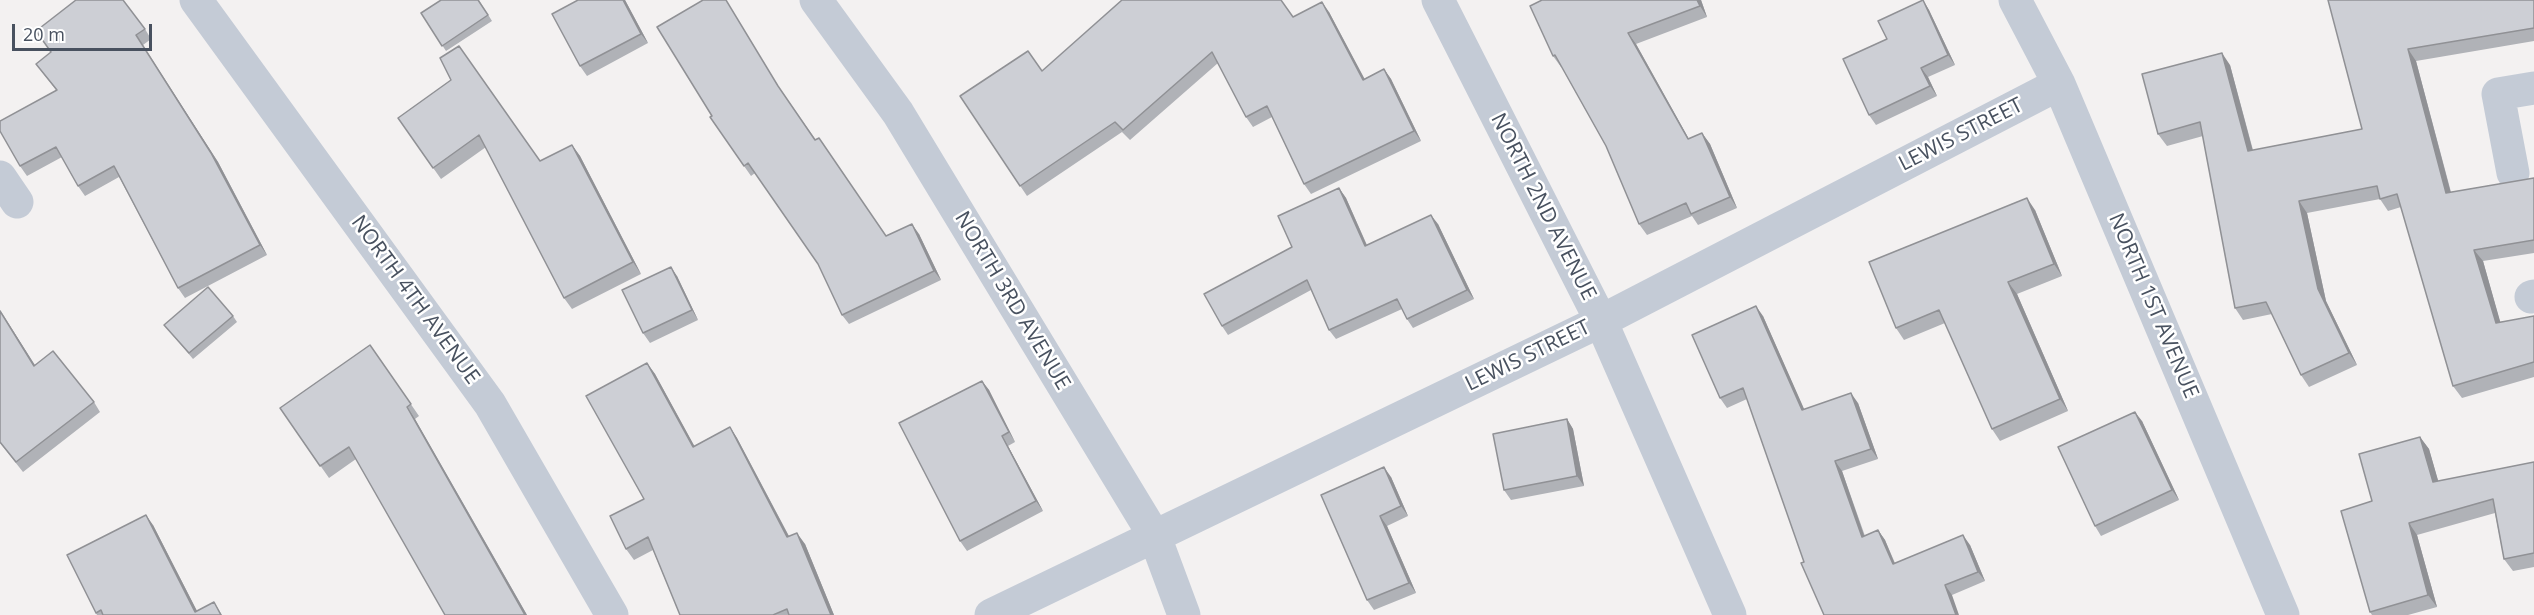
<!DOCTYPE html>
<html>
<head>
<meta charset="utf-8">
<style>
  body { margin:0 }
  #map { position:relative; width:2534px; height:615px; overflow:hidden; background:#f3f1f1; font-family:"Open Sans",sans-serif }
  canvas { display:block }
  .scale { position:absolute; left:12px; top:24px; width:140px; height:27px; box-sizing:border-box; border:3px solid #48515f; border-top:0; padding-left:8px; font-size:18px; line-height:21px; white-space:nowrap; color:#48515f; -webkit-text-stroke:4px #fff; paint-order:stroke }
</style>
</head>
<body>
<div id="map">
<canvas width="2534" height="615"></canvas>
<div class="scale">20 m</div>
</div>
<script>
const context = document.querySelector('canvas').getContext('2d');
context.lineJoin = 'round';
const poly = rows => new Path2D(rows.map(r => 'M' + r).join(''));
function trace(path, color, width, dash) { context.strokeStyle = color; context.lineWidth = width; context.lineCap = dash ? 'butt' : 'round'; context.setLineDash(dash || []); context.stroke(path); }
function fillPath(path, color) { context.fillStyle = color; context.fill(path, 'evenodd'); }
function write(font, color, halo, rows, align = 'center') {
  context.font = font + ' "Open Sans",sans-serif'; context.lineWidth = 5; context.setLineDash([]); context.textBaseline = 'middle'; context.strokeStyle = halo; context.fillStyle = color; for (const [text, x, y, turn = 0] of rows) {
    context.save(); context.translate(x, y); context.rotate((+turn || 0) * Math.PI / 180); context.textAlign = isNaN(turn) ? turn : align; if (halo) context.strokeText(text, 0, 0); context.fillText(text, 0, 0); context.restore();
  }
}
trace(poly([
  [196,0,490,404,612,615],
  [816,0,898,113,1155,537,1184,615],
  [1438,0,1601,321,1730,615],
  [2015,0,2059,84,2283,615],
  [2513,173,2498,94,2534,88],
  [0,177,17,202],
  [2531,297,2534,296],
  [991,615,1601,321,2059,84]
]), '#c4cbd6', 33);
fillPath(poly([
  [479,0,492,21,446,51,421,13],
  [578,0,625,0,648,43,587,76,580,66],
  [1701,0,1707,17,1636,44,1689,139,1702,133,1710,144,1737,208,1698,225,1692,216,1647,235,1639,224,1606,146,1561,66,1561,67,1553,56],
  [1923,0,1929,10,1955,65,1928,77,1937,96,1876,125,1869,115,1887,39],
  [2328,0,2534,0,2534,41,2416,61,2451,192,2534,178,2534,253,2483,261,2500,322,2534,316,2534,377,2462,398,2453,386,2401,207,2388,211,2380,199,2307,213,2326,301,2357,365,2309,387,2301,375,2272,314,2243,320,2235,308,2203,136,2167,146,2158,134,2230,65,2253,150,2362,129],
  [1329,12,1364,79,1384,69,1391,79,1421,141,1311,194,1304,184,1272,117,1253,127,1246,117,1218,63,1130,140,1122,132,1027,196,960,96,1042,71,1293,17],
  [145,29,151,39,143,45,218,162,267,255,185,298,178,288,119,177,85,196,78,186,62,157,27,176,20,166,56,90,36,64],
  [451,80,540,161,572,145,580,156,641,274,572,309,564,298,486,147,441,179,398,118],
  [785,96,816,140,886,236,919,234,941,280,849,324,842,315,818,264,755,173,751,176,710,117],
  [1339,188,1346,198,1367,245,1438,224,1474,299,1413,328,1407,319,1402,309,1336,339,1329,330,1311,290,1228,335,1222,326,1292,247],
  [2035,210,2062,276,2017,294,2068,411,2000,441,1992,429,1945,323,1904,340,1896,328],
  [677,276,698,320,650,343,643,333],
  [0,310,35,365,94,402,100,412,23,472,0,443],
  [233,316,237,322,193,359,164,325],
  [1763,316,1804,410,1858,403,1878,459,1842,471,1865,536,1878,530,1885,540,1895,563,1970,545,1985,581,1952,595,1804,562,1747,399,1727,408,1720,398],
  [370,345,419,416,415,419,527,615,445,615,356,459,329,478,280,408],
  [647,363,655,374,694,446,730,427,737,438,789,536,805,544,834,615,680,615,653,550,634,560,626,549,644,499],
  [982,381,989,390,1015,442,1008,446,1043,511,967,551,960,541],
  [1567,419,1573,429,1584,486,1511,500,1504,490],
  [2142,421,2179,500,2101,536,2095,526],
  [2420,437,2429,449,2438,481,2534,462,2534,567,2513,571,2504,559,2495,513,2417,535,2437,607,2408,615,2372,615,2370,612,2372,501],
  [1391,477,1408,516,1387,526,1416,593,1374,610,1367,600,1321,495],
  [153,525,197,611,214,602,222,615,97,615,96,613]
]), '#b0b2b7');
fillPath(poly([
  [623,0,625,0,648,43,641,34],
  [1697,0,1701,0,1707,17,1700,6],
  [1923,0,1929,10,1955,65,1948,55],
  [1322,2,1329,12,1370,89,1363,80],
  [1628,33,1636,44,1695,150,1688,139],
  [136,35,218,162,267,255,260,245],
  [2408,49,2416,61,2454,205,2446,193],
  [2222,53,2230,65,2256,163,2248,151],
  [1921,68,1928,77,1937,96,1930,86],
  [1384,69,1391,79,1421,141,1414,131],
  [1702,133,1710,144,1737,208,1730,197],
  [572,145,580,156,641,274,633,262],
  [1339,188,1346,198,1371,255,1365,246],
  [2027,198,2035,210,2062,276,2054,264],
  [2299,201,2307,213,2326,301,2357,365,2349,353,2318,289],
  [1431,215,1438,224,1474,299,1467,290],
  [912,224,919,234,941,280,934,271],
  [2474,250,2483,261,2504,335,2496,323],
  [671,267,677,276,698,320,692,310],
  [2008,282,2017,294,2068,411,2060,399],
  [1756,306,1763,316,1809,420,1802,410],
  [0,310,5,318,41,375,34,366],
  [647,363,655,374,701,458,693,447],
  [982,381,989,390,1015,442,1009,432],
  [1851,393,1858,403,1878,459,1871,449],
  [407,407,415,419,527,615,525,615],
  [2135,412,2142,421,2179,500,2172,490],
  [1567,419,1573,429,1584,486,1577,476],
  [730,427,737,438,795,548,787,537],
  [1002,436,1008,446,1043,511,1036,501],
  [2420,437,2429,449,2442,494,2433,482],
  [1835,461,1842,471,1868,547,1862,537],
  [1384,467,1391,477,1408,516,1401,506],
  [146,515,153,525,199,615,195,612],
  [1380,516,1387,526,1416,593,1409,583],
  [2409,523,2417,535,2437,607,2428,595],
  [1878,530,1885,540,1899,574,1893,564],
  [797,533,805,544,834,615,831,615],
  [1963,535,1970,545,1985,581,1978,572],
  [1945,585,1952,595,1959,615,1956,615]
]), '#909195');
const building = poly([
  [76,0,123,0,145,29,136,35,211,153,260,245,178,288,114,166,78,186,56,147,20,166,0,131,0,121,57,90,36,64,51,52,36,31,76,0],
  [441,0,478,0,488,15,442,46,421,13,441,0],
  [578,0,623,0,641,34,580,66,552,14,578,0],
  [703,0,726,0,778,86,815,140,819,138,886,236,912,224,934,271,842,315,818,264,748,163,744,166,710,117,712,116,657,27,703,0],
  [1122,0,1281,0,1293,17,1322,2,1363,80,1384,69,1414,131,1304,184,1267,106,1246,117,1212,52,1123,130,1115,122,1020,186,960,96,1028,51,1042,71,1122,0],
  [1542,0,1697,0,1700,6,1628,33,1688,139,1702,133,1730,197,1691,214,1686,203,1639,224,1606,146,1555,55,1553,56,1530,6,1542,0],
  [1923,0,1948,55,1921,68,1930,86,1869,115,1843,59,1887,39,1878,21,1923,0],
  [2328,0,2534,0,2534,28,2408,49,2446,193,2534,178,2534,240,2474,250,2496,323,2534,316,2534,362,2453,386,2397,194,2380,199,2377,186,2299,201,2318,289,2349,353,2301,375,2266,302,2235,308,2200,122,2158,134,2142,74,2222,53,2248,151,2362,129,2328,0],
  [459,46,540,161,572,145,633,262,564,298,479,135,433,168,398,118,451,80,440,58,459,46],
  [1339,188,1365,246,1431,215,1467,290,1407,319,1397,299,1329,330,1307,280,1222,326,1204,294,1292,247,1278,216,1339,188],
  [2027,198,2054,264,2008,282,2060,399,1992,429,1939,310,1896,328,1869,262,2027,198],
  [671,267,692,310,643,333,622,290,671,267],
  [208,287,233,316,189,353,164,325,208,287],
  [1756,306,1802,410,1851,393,1871,449,1835,461,1862,537,1878,530,1893,564,1963,535,1978,572,1945,585,1956,615,1824,615,1801,563,1804,562,1743,388,1720,398,1692,335,1756,306],
  [0,311,34,366,53,351,94,402,16,462,0,442,0,311],
  [370,345,411,404,407,407,525,615,445,615,349,447,320,466,280,408,370,345],
  [647,363,693,447,730,427,787,537,797,533,831,615,789,615,787,609,773,615,680,615,648,537,626,549,610,516,644,499,586,396,647,363],
  [982,381,1009,432,1002,436,1036,501,960,541,899,423,982,381],
  [2135,412,2172,490,2095,526,2058,447,2135,412],
  [1567,419,1577,476,1504,490,1493,434,1567,419],
  [2420,437,2433,482,2534,462,2534,553,2504,559,2493,499,2409,523,2428,595,2370,612,2341,511,2372,501,2359,454,2420,437],
  [1384,467,1401,506,1380,516,1409,583,1367,600,1321,495,1384,467],
  [146,515,195,612,214,602,221,615,103,615,101,610,96,613,67,555,146,515]
]);
fillPath(building, '#cdcfd5');
trace(building, '#909195', 1.5);
write('21px', '#48515f', '#fff', [
  ["LEWIS STREET",1961,135,-27],
  ["NORTH 2ND AVENUE",1543,207,63],
  ["NORTH 4TH AVENUE",415,300,54],
  ["NORTH 3RD AVENUE",1012,301,59],
  ["NORTH 1ST AVENUE",2153,306,67],
  ["LEWIS STREET",1528,356,-26]
]);
</script>
</body>
</html>
